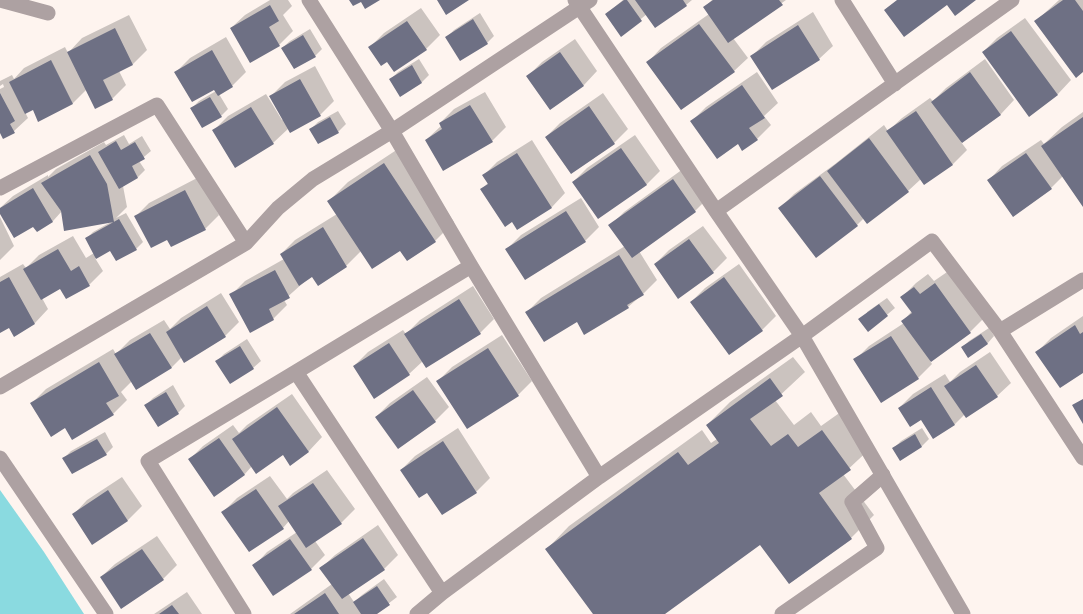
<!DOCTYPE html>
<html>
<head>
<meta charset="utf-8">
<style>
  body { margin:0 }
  canvas { display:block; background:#fef4ef }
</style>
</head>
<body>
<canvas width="1083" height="614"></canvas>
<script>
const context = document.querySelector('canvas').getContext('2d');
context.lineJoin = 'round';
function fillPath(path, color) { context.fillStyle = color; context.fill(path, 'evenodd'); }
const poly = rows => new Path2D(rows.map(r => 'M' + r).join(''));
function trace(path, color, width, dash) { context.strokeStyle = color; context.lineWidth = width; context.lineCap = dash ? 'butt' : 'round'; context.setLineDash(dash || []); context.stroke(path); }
fillPath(poly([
  [0,490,44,552,84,614,0,614]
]), '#8adae0');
fillPath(poly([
  [270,0,288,0,292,6,283,15,293,31,279,45,231,28,245,15],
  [623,0,692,0,686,5,647,14,621,35,606,14],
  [712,0,786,0,733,38,748,58,734,71,648,62,661,48,709,14,705,7],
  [1059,0,1083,0,1083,71,1036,21],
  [421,8,440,35,426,49,388,60,370,47,384,33],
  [813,12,833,46,819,59,752,56,766,42],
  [480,13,494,36,487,43,447,37,454,30],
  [129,15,147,50,133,64,119,71,126,85,112,99,87,89,73,103,39,120,33,108,25,112,28,118,14,131,4,137,0,132,0,89,4,87,3,84,0,86,0,81,12,75,14,79,24,68,65,47,68,53,82,38],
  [1025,18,1071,80,1058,94,1029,115,983,52,997,38],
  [310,29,322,49,315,56,282,48,290,41],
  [226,37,246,72,232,86,219,94,228,109,221,116,192,108,199,101,216,91,214,88,176,72,190,58],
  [575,39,597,71,584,85,551,108,528,76,542,62],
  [419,59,429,75,422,82,401,95,391,79,398,72],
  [985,59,1014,100,1001,114,961,142,967,150,953,164,924,184,921,179,908,191,864,218,857,225,780,208,794,194,835,164,884,125,888,131,902,118,930,98,933,101,946,88],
  [315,66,334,101,320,115,291,131,289,128,273,143,214,130,228,116,266,94,282,120,284,119,271,96,285,82],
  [757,72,778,103,764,116,771,125,757,139,739,143,692,121,706,107],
  [485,92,506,127,492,141,426,140,442,125,440,123,454,109],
  [603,93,628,129,614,143,571,172,546,137,560,123],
  [338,111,346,124,338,132,319,143,311,129,318,122],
  [1083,112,1083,205,1063,176,1051,188,989,180,1002,166,1041,140,1044,144,1062,127],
  [124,135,129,144,142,136,151,151,139,161,145,170,138,177,123,186,127,207,116,218,126,213,143,242,136,249,110,249,95,258,103,271,89,285,60,287,42,298,48,309,35,323,9,327,0,332,0,277,23,264,26,268,39,255,73,236,86,258,94,253,86,239,93,232,111,222,62,211,53,221,37,230,34,225,0,211,0,208,13,196,48,175,48,177,56,169,104,142,106,145],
  [635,135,660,171,646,185,573,182,587,168],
  [532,140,565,193,552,207,517,228,512,221,482,189,488,183,483,176,497,162],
  [404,145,454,222,435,241,401,249,361,251,346,266,312,275,284,300,287,305,273,319,231,295,245,281,284,259,281,254,295,240,337,214,329,201,348,182],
  [687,166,709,197,695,211,639,251,657,280,643,294,628,307,577,320,527,312,541,298,625,246,610,226,624,212],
  [199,177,219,215,205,229,167,238,135,217,149,203],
  [581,198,599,227,585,241,507,249,521,235],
  [0,217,14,246,0,260],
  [703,226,727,258,713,272,655,264,669,250],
  [739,264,776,316,762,330,729,353,691,302,705,288],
  [950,270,984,318,970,332,930,361,932,364,918,378,855,360,869,346,904,323,903,321,912,311,902,297,916,283,928,274,934,281],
  [473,286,494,319,480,333,423,361,409,374,354,366,368,352,403,330,406,334,420,320],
  [221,293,239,322,225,336,182,357,172,367,132,381,121,392,127,400,113,414,66,427,32,403,46,389,113,349,116,354,130,340,164,320,170,329,181,318],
  [887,298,895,308,869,330,867,312],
  [1083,316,1083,371,1037,352,1051,338],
  [989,328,994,336,987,344,962,348,969,341],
  [502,335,532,381,518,395,438,381,452,367],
  [247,339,261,361,253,368,231,383,217,361,224,354],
  [990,352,1011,383,997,396,965,414,955,424,933,437,921,418,899,408,913,394,945,374,950,382,960,372],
  [793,357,805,372,775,400,794,425,811,412,821,426,845,409,873,446,843,474,874,515,851,538,790,583,761,543,663,614,594,614,547,549,569,526,702,430,711,443,717,439,707,425,730,402],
  [427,377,449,407,435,421,376,417,390,403],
  [173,385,185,406,178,413,146,405,153,398],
  [292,394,322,437,309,451,290,464,283,453,252,466,244,475,189,460,203,446,233,425,239,433,247,425],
  [458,428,490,478,476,492,427,491,401,470,415,456],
  [922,428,929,439,922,446,901,459,894,448,901,441],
  [105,432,113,447,106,454,64,458,71,451],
  [327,470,355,509,341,523,315,541,325,555,311,569,254,566,267,552,297,532,289,521,283,528,223,512,237,498,270,476,287,499,293,493],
  [122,477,142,506,128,520,93,543,74,514,87,500],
  [378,525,398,555,384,569,348,593,354,602,362,595,384,579,397,597,375,614,290,614,332,584,321,568,335,555],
  [157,536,177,565,163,579,101,577,115,564],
  [187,592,202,614,154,614]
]), '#0003');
fillPath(poly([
  [349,0,380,0,365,9,361,2,353,6],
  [437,0,469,0,446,15],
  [624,0,627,0,642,21,621,37,605,14],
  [635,0,683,0,687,6,655,28],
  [713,0,779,0,783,5,728,43,703,7],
  [897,0,976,0,955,16,947,5,904,37,884,10],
  [1063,0,1075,0,1083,11,1083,72,1076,78,1034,21],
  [270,5,279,21,269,27,280,46,250,63,230,28],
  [473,19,488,44,460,61,445,37],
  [407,21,427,50,394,72,387,62,381,66,368,47],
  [699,24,735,72,681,110,646,62],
  [798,25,820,60,772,90,750,56],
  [115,28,133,65,103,80,113,100,95,109,67,52],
  [1011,31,1058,95,1029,117,982,52],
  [303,35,316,57,294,69,281,48],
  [212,50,233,87,218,96,214,90,192,102,174,72],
  [560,52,584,86,550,110,526,76],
  [51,60,73,104,38,122,33,110,25,114,9,82],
  [412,65,422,83,400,97,389,79],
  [970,72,1001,115,962,143,931,102],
  [300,79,321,116,290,133,269,96],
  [742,85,765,118,749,128,758,140,742,151,738,144,717,159,690,121],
  [0,93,15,121,10,124,15,133,3,139,0,133],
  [210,97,222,117,202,128,190,108],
  [470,105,493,142,443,171,425,140,442,129,439,123],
  [589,106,615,144,571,174,545,137],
  [251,107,274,144,235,168,212,130],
  [916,111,953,165,924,185,886,131],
  [330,117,339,133,318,144,309,129],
  [1083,117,1083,207,1041,146],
  [869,138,909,192,867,224,827,171],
  [116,141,121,150,135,142,145,159,132,166,138,178,119,189,98,152],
  [621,148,647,185,598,219,572,182],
  [517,153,552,208,517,230,512,222,505,227,480,189,488,184,482,175],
  [1026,153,1052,189,1013,217,987,180],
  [90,155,107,184,114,222,64,231,61,211,41,183],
  [384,163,436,242,407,261,400,251,372,269,327,201],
  [820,176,858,226,816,258,778,208],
  [673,179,696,212,632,258,608,225],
  [33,188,53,222,37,232,33,227,14,238,0,214,0,208],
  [185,190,206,230,171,247,167,240,151,248,134,216],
  [566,211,586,242,525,280,505,249],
  [119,219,137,250,116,261,110,251,96,259,85,238],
  [323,227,347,267,318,286,312,277,299,286,280,254],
  [689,239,714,273,678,299,654,264],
  [58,249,71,271,79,266,90,286,66,299,60,289,41,300,23,269],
  [619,255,644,295,627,305,629,308,584,335,577,322,544,342,525,312],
  [275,270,290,298,269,309,274,320,250,333,229,294],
  [9,277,35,324,14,337,9,328,0,333,0,282],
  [724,277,763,331,729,355,690,302],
  [935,283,971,333,931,362,901,321,912,313,900,297,914,287,920,294],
  [459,299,481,334,426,368,404,334],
  [879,304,888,316,868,332,858,319],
  [207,306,226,337,184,363,166,332],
  [1075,325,1080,334,1083,332,1083,373,1060,388,1035,352],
  [150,333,172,368,136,390,114,354],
  [981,334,988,344,968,358,961,347],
  [891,336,919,379,881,403,853,359],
  [389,343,410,375,374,399,353,366],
  [240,346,254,369,230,384,215,361],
  [488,348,519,396,467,429,436,381],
  [99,362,119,396,106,403,114,415,72,440,65,428,51,437,30,403],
  [976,365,998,397,966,418,944,386],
  [770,378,783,396,750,419,771,446,788,434,798,447,822,430,851,470,819,493,852,539,789,584,760,545,665,614,593,614,545,549,678,452,688,465,719,443,706,425],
  [931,387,955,425,933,439,921,420,910,427,898,408],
  [413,390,436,422,398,449,375,417],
  [166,392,179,414,158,427,144,405],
  [1083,399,1083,424,1072,405],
  [277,407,309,452,290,466,283,455,256,474,232,439],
  [915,434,922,447,900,461,892,448],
  [219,438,245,475,214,497,188,459],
  [97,439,107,455,72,474,62,458],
  [443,441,477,493,442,515,427,493,419,498,400,470],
  [313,483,342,524,306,548,278,506],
  [256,489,284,529,249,552,221,512],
  [108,490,128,521,92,545,72,514],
  [363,538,385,570,342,599,319,568],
  [290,539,312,570,273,596,252,565],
  [142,549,164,580,121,609,100,577],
  [377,586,390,605,377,614,361,614,353,602],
  [325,593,339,614,294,614],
  [172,605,179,614,159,614]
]), '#6e7084');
trace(poly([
  [782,614,877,548,852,502,883,475]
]), '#ada1a2', 15);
trace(poly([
  [0,0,48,13],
  [309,0,392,131,471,266,599,477],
  [575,0,716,211,802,336,963,614],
  [842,0,895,84],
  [0,188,157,105,246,243],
  [716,211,1012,0],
  [1000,331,1083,458],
  [296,372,471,266],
  [0,387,246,243,278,208,313,179,392,131,590,0],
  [0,458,106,614],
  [244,614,148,461,296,372,442,593],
  [417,614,442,593,599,477,802,336,932,241,1000,331,1083,280]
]), '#ada1a2', 15);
</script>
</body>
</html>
